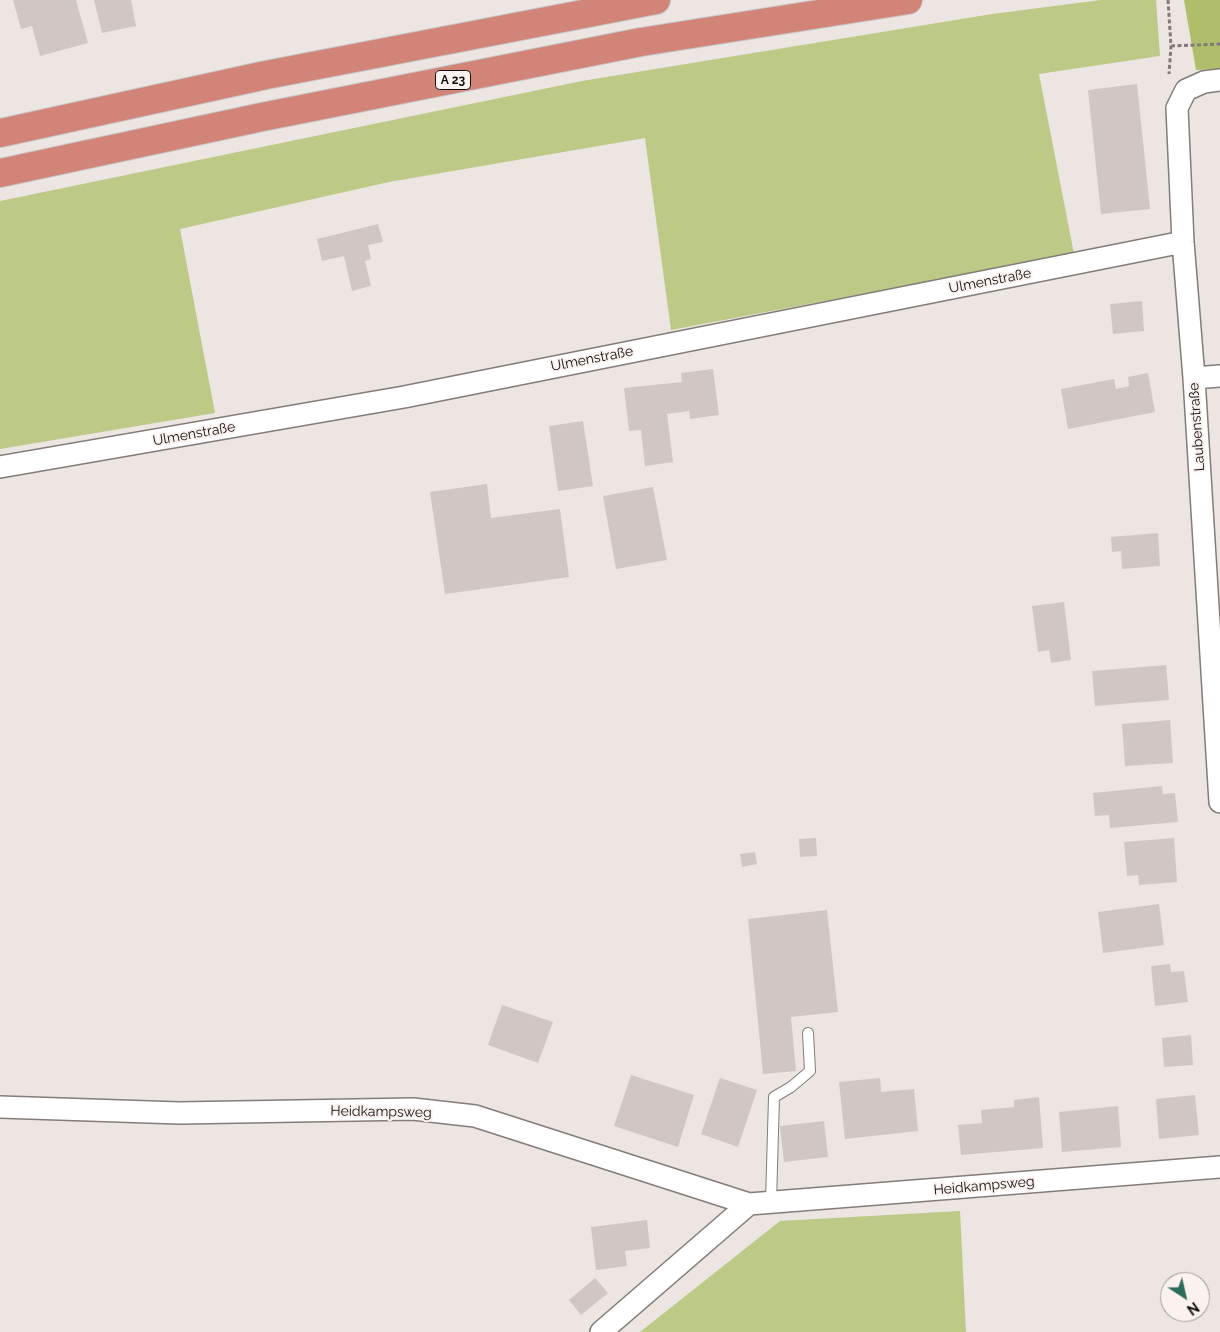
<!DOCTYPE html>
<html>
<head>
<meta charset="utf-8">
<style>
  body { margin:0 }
  #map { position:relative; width:1220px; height:1332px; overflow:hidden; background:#ede5e2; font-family:Raleway,sans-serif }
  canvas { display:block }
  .north { position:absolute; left:1160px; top:1272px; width:50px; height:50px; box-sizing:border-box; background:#fbf2ef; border:1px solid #9e9895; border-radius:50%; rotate:145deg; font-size:14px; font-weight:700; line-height:20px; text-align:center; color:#12100f }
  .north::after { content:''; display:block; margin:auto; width:18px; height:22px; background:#2b6c5c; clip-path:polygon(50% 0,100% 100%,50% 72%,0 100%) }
</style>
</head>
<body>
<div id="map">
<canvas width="1220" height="1332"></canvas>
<div class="north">N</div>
</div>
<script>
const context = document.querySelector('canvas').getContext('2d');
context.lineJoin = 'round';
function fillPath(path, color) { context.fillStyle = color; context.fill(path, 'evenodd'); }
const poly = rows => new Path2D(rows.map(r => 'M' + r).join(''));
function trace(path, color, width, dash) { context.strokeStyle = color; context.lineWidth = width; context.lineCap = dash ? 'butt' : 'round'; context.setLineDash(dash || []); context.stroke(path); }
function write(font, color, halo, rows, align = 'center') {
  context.font = font + ' Raleway,sans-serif'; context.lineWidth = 4; context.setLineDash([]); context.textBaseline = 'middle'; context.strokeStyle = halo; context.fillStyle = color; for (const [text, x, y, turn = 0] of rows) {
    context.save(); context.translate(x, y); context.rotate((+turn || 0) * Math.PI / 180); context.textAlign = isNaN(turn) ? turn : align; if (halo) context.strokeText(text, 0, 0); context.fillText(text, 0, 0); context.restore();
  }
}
fillPath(poly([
  [1101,0,1156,0,1160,56,1039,74,1074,254,671,330,645,138,389,182,180,229,215,413,0,449,0,201,582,81,992,14],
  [960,1211,966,1332,640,1332,780,1221]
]), '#bdc986');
fillPath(poly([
  [1184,0,1220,0,1220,69,1196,70]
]), '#b0be6b');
fillPath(poly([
  [13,0,76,0,88,43,40,56,32,26,21,29],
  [94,0,131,0,136,26,102,33],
  [1137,84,1150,209,1101,214,1088,90],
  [378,224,383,242,368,245,371,259,365,261,371,286,352,291,344,256,322,261,317,239],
  [1142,301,1144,331,1113,334,1110,304],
  [713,369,719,415,690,419,689,411,667,414,673,462,645,466,641,430,629,431,624,388,682,382,681,373],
  [1148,373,1155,412,1068,429,1061,389,1114,379,1116,389,1129,386,1128,377],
  [583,421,593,486,558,491,549,426],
  [487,484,491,518,560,509,569,577,445,594,430,492],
  [653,487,667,560,616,569,603,496],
  [1158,533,1160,566,1122,569,1121,551,1112,552,1111,537],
  [1064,602,1071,660,1051,663,1049,650,1038,652,1032,606],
  [1166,665,1169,700,1095,706,1092,671],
  [1170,720,1173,763,1125,766,1122,724],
  [1162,786,1163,794,1175,793,1178,822,1110,828,1109,815,1095,816,1093,793],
  [816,838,817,856,800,857,799,839],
  [1174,838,1177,882,1139,885,1138,875,1127,876,1124,842],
  [755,852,757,864,742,867,740,854],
  [1159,904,1164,945,1103,953,1098,912],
  [827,910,838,1012,791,1017,796,1071,763,1074,748,919],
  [1170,964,1171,972,1184,971,1188,1002,1155,1006,1151,966],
  [502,1005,553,1022,538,1063,488,1045],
  [1191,1035,1193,1065,1164,1067,1162,1038],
  [631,1075,694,1095,678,1147,614,1126],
  [720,1078,757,1090,738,1147,701,1134],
  [880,1078,881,1092,914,1089,918,1131,845,1139,839,1082],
  [1195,1095,1199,1135,1159,1139,1156,1099],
  [1039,1097,1043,1148,961,1155,958,1125,982,1123,981,1110,1014,1107,1014,1100],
  [1118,1106,1121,1147,1062,1152,1059,1112],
  [824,1121,828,1157,784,1162,780,1126],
  [647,1220,650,1248,625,1251,627,1266,596,1270,591,1227],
  [595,1278,608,1293,581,1315,569,1300]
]), '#d0c7c4');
const service = poly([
  [771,1202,774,1097,791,1087,810,1071,808,1033]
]);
const minor = poly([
  [1220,80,1204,82,1186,90,1177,108,1183,242,1194,378,1220,802],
  [1194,378,1220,376],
  [0,467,404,397,1183,242],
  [0,1107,179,1113,413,1109,475,1116,749,1204,1220,1167],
  [601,1332,749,1204]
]);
const motorway = poly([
  [0,133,266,75,656,0],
  [0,173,262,117,641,42,908,0]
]);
trace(service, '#837c79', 12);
trace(minor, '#837c79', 24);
trace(motorway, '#c6c6c5', 30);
trace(poly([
  [1168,0,1171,46,1169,74],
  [1171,46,1220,44]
]), '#807b79', 3, [4, 2.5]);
trace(service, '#fff', 10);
trace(minor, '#fff', 21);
trace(motorway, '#d38479', 28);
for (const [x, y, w] of [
  [453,80,35]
]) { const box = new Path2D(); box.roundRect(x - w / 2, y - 9.5, w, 19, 4); context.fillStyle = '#fbf2ef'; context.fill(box); trace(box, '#12100f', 1); }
write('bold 12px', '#12100f', null, [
  ["A 23",453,80]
]);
write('14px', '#12100f', '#fbf2ef', [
  ["Ulmenstraße",990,281,-11],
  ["Ulmenstraße",592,359,-11],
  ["Laubenstraße",1197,427,-94],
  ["Ulmenstraße",194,434,-10],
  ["Heidkampsweg",381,1112,1],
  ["Heidkampsweg",984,1186,-5]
]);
</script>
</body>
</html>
